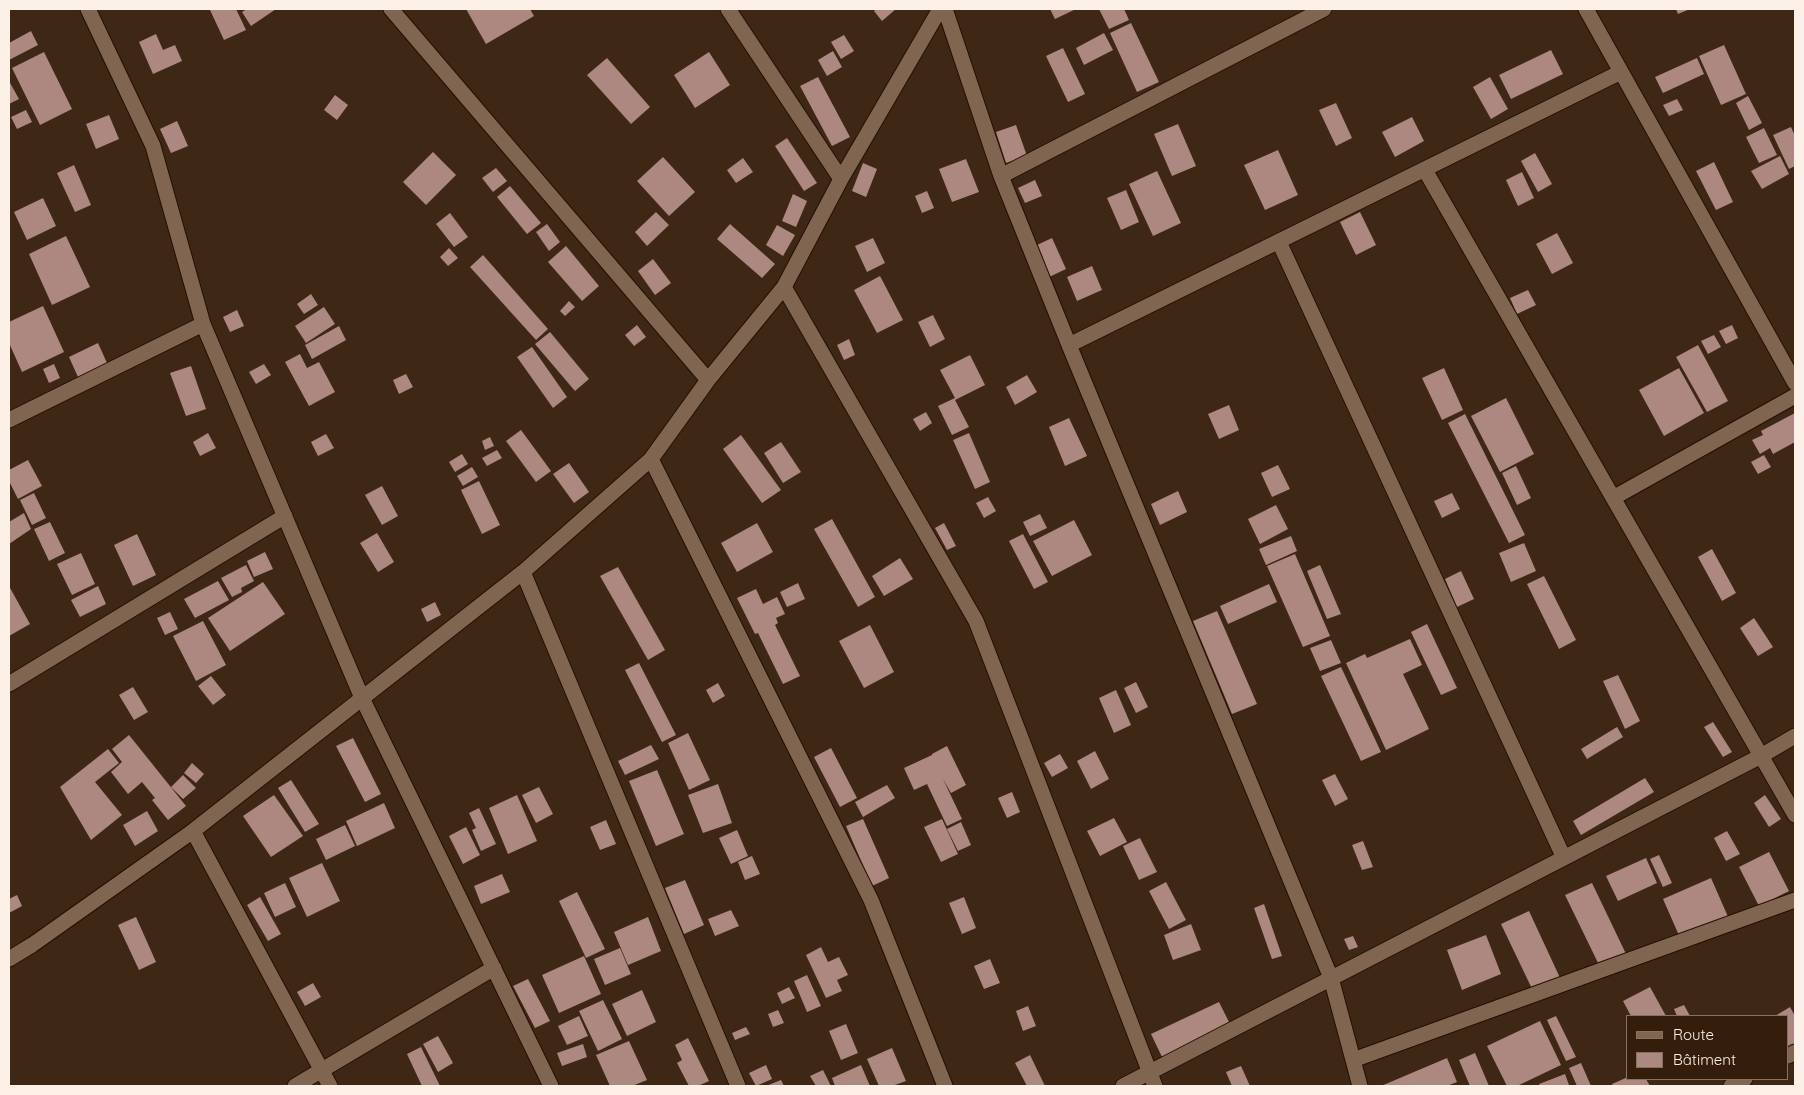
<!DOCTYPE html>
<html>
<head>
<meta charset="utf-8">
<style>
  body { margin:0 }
  #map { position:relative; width:1804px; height:1095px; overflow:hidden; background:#3f2715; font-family:Quicksand,sans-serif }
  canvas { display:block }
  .frame { position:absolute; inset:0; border:10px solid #fdf0e7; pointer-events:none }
  .legend { position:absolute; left:1626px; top:1015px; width:162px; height:65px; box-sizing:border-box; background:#341e0b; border:1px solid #847263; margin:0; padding:6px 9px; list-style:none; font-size:15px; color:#fdf0e7 }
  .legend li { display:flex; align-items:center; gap:10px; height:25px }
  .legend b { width:25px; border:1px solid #847263 }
</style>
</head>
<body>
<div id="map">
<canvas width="1804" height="1095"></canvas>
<div class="frame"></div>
<ul class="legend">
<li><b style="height:6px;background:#806551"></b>Route</li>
<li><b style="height:14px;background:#ad8881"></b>Bâtiment</li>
</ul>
</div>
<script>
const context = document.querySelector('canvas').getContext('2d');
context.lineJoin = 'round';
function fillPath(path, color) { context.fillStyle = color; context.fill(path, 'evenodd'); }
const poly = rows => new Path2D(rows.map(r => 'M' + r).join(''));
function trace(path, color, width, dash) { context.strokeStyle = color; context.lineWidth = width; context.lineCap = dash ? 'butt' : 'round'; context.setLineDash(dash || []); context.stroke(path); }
fillPath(poly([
  [211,9,236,9,246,30,224,40,210,10],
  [247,9,276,9,251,26,242,12],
  [466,9,530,9,534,16,486,44],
  [876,9,896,9,882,21,874,11],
  [1050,9,1076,9,1055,19],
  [1099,9,1124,9,1129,20,1109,29],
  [1676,9,1690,9,1678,14],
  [1131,23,1159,82,1137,92,1110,33],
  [31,31,38,45,9,60,9,43],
  [1104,33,1113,50,1084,65,1076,48],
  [156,34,163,50,175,45,182,61,153,74,139,42],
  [844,35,854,51,841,59,831,42],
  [1724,45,1746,94,1721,105,1699,56],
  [1063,48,1085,94,1068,102,1046,56],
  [1551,50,1563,74,1511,99,1499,75],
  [833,51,842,67,827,76,818,60],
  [44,52,72,109,40,125,12,68],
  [709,52,730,85,695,108,674,75],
  [607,58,650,107,631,124,587,75],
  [1697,58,1704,74,1663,93,1655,77],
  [818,77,850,137,832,146,800,86],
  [1490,77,1508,109,1491,119,1473,87],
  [9,81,19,99,9,104],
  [335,95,348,105,337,120,324,110],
  [1748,96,1762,123,1749,130,1736,103],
  [1677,99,1683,110,1669,116,1663,105],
  [1336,103,1352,138,1336,146,1319,110],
  [26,110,32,122,17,129,11,117],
  [109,115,119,139,96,149,86,124],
  [1412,117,1424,141,1395,157,1382,132],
  [177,121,188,146,171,153,160,129],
  [1178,124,1196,166,1172,176,1154,134],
  [1016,125,1027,156,1006,163,996,132],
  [1791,127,1795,136,1795,166,1789,169,1773,135],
  [1764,128,1777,155,1759,163,1746,137],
  [787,138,817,183,804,191,775,146],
  [1278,150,1298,195,1265,210,1244,165],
  [433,152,456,175,426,205,403,182],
  [1535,153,1552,184,1538,192,1521,161],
  [1780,156,1789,174,1762,189,1751,171],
  [663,157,695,192,669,216,637,181],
  [743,158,753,172,736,183,727,170],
  [966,159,979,192,952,202,939,169],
  [1714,162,1733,202,1716,210,1696,171],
  [863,163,877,169,866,197,852,191],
  [74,165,91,205,75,212,57,173],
  [496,168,507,181,493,192,482,178],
  [1157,171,1181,223,1153,236,1129,184],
  [1522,172,1534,198,1518,206,1506,180],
  [1035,180,1042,196,1025,203,1018,188],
  [510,186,541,223,527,234,497,197],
  [1126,190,1139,222,1121,230,1107,198],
  [927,191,934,208,922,213,915,196],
  [793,194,807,201,796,227,782,221],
  [43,198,56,226,27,240,14,212],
  [656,212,669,225,647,246,635,232],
  [1360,212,1376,245,1356,255,1340,222],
  [450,213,468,237,454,247,436,224],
  [547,224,560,242,549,251,536,232],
  [730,224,775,264,762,278,717,239],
  [777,225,795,235,783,256,766,245],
  [1557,233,1573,263,1552,274,1536,244],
  [66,236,90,287,52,305,29,254],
  [873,238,885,263,867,272,855,246],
  [1052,238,1066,269,1049,277,1035,246],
  [566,246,599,286,582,301,548,262],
  [449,248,458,258,448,266,440,257],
  [483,255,548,329,536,340,470,267],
  [653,259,671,283,655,295,638,271],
  [1092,266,1102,290,1077,301,1067,277],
  [880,276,903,320,877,333,854,290],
  [1528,290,1536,305,1517,314,1510,298],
  [311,294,318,305,304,314,297,304],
  [569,301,575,307,565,316,560,311],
  [43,306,64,352,22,372,9,343,9,322],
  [324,307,335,324,306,343,295,326],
  [237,310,244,326,230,332,223,317],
  [933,315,945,339,930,347,918,322],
  [637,325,646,337,634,346,625,335],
  [1732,325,1738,338,1726,344,1719,331],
  [339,326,346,340,312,359,305,345],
  [550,332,589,379,575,391,535,344],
  [1714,335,1721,347,1708,354,1701,341],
  [849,339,855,355,844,360,837,345],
  [98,343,107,363,78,377,69,357],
  [1698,345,1728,401,1707,412,1676,357],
  [532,347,567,397,553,408,517,357],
  [300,354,307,368,319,362,335,392,309,406,285,362],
  [970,355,985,385,955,400,969,427,952,435,938,406,955,398,940,370],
  [54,364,60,378,49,383,43,369],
  [264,364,271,375,256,384,249,372],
  [191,366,206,409,186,416,170,373],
  [1444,368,1463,410,1442,420,1422,378],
  [1679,368,1704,413,1664,436,1639,390],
  [406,374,413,387,399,394,393,380],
  [1027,375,1037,392,1015,405,1006,387],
  [1506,398,1534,454,1500,472,1471,416],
  [1229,405,1239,430,1219,439,1208,414],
  [926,412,932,423,920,431,913,419],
  [1795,413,1795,442,1773,454,1770,448,1760,454,1752,440,1763,435,1761,431],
  [1465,414,1525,535,1509,543,1448,423],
  [1069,418,1087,456,1065,466,1049,427],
  [521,430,551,471,536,482,506,441],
  [208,433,216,448,200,456,193,442],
  [969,433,990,482,975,489,953,440],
  [326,434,334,448,318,456,311,442],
  [741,435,781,490,762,503,723,449],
  [490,437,494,446,485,450,482,441],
  [781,442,801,472,783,483,764,453],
  [497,450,502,458,487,466,482,458],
  [462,454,468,464,455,472,449,462],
  [1764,455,1771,467,1758,474,1751,462],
  [28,460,42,486,18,499,9,481,9,470],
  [569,463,589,492,574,503,553,474],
  [1278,465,1290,489,1272,497,1261,473],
  [1516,466,1531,498,1517,505,1502,473],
  [472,467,478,477,463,486,457,476],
  [479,481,500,525,482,534,461,490],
  [382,486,398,516,382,525,365,495],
  [1178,491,1187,512,1160,525,1151,504],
  [34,493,46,518,32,525,20,500],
  [1452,493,1460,509,1442,518,1434,501],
  [988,497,996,511,984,518,976,503],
  [1276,505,1288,529,1260,544,1248,519],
  [24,513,31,529,9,544,9,522],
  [1040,514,1047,528,1030,536,1023,522],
  [832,519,875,597,858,607,814,529],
  [1074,520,1092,555,1052,576,1033,541],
  [50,522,65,553,49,561,34,529],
  [757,523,773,552,737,572,721,543],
  [944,523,956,546,947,550,935,528],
  [377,533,394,562,378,572,360,543],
  [137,534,156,575,133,586,114,545],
  [1023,534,1048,582,1034,589,1009,541],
  [1291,536,1297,551,1266,565,1259,549],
  [1524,543,1536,571,1511,582,1499,553],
  [1712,549,1736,593,1722,601,1698,557],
  [265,552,273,569,254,577,247,561],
  [81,553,95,584,72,595,57,564],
  [1295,554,1330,636,1303,647,1267,566],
  [900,558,913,579,884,596,872,576],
  [246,565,254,581,241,588,242,592,232,597,221,578],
  [1320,565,1341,614,1327,619,1307,571],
  [618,567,665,650,648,660,600,576],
  [1461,571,1474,599,1457,607,1445,579],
  [1544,576,1576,640,1559,649,1527,584],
  [218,581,229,600,195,618,184,599],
  [263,582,285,614,230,651,208,618],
  [798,583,805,599,787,607,780,592],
  [1269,584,1277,602,1228,624,1220,606],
  [9,586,30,624,9,636],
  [98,586,106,604,80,617,71,600],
  [756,589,763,604,777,597,785,614,776,618,778,623,775,625,800,676,783,684,758,633,755,634,737,598],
  [435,602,441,615,427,622,421,609],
  [1217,611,1257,704,1232,714,1193,621],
  [170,612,178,629,165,635,157,618],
  [1754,618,1773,647,1758,656,1740,628],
  [203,621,226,665,196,681,173,636],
  [1427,624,1457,688,1441,695,1411,632],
  [870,625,894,672,864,688,839,641],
  [1410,639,1422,665,1403,674,1429,729,1386,750,1346,663,1365,654,1367,658],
  [1331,640,1341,663,1320,671,1310,648],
  [639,663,676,735,662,742,625,670],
  [1341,667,1381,752,1361,761,1321,676],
  [1618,675,1640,721,1625,729,1603,681],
  [211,676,226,695,213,705,198,686],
  [1136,682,1148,707,1136,713,1124,688],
  [718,683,725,696,713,703,706,690],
  [133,687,148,712,134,720,119,695],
  [1116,690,1131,725,1114,733,1099,698],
  [1713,722,1732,752,1723,757,1704,727],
  [1617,727,1623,737,1587,759,1581,749],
  [688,733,710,780,689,790,668,743],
  [129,735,186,806,168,820,152,800,155,798,142,782,128,794,111,772,122,762,112,749],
  [353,738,381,794,365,802,336,746],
  [651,745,659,759,625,775,618,761],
  [947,746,966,785,951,793,943,779,962,819,947,826,927,784,914,790,904,768,932,755,932,754],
  [831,748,857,798,840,807,814,757],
  [108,749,119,763,95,782,122,815,91,840,60,787],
  [1095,751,1109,779,1091,789,1077,761],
  [1060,754,1068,768,1052,777,1044,763],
  [192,763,204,774,196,783,184,773],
  [657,770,684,834,656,846,629,781],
  [1335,774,1348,799,1335,806,1322,780],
  [183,775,196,788,183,799,171,787],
  [1645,778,1654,792,1581,835,1573,821],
  [291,780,319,824,305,832,278,788],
  [718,784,732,823,703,833,688,795],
  [887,785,895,798,863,817,855,802],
  [539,787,553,814,536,823,522,795],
  [1012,792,1020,812,1007,818,998,798],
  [274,795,303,836,271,857,243,816],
  [517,795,537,841,508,854,489,808],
  [1765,795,1781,819,1769,827,1754,803],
  [384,803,395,828,357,846,346,821],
  [479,808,496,844,481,851,472,830,476,828,469,813],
  [147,811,158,831,135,846,123,825],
  [1114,818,1127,842,1100,856,1087,831],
  [863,819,889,878,872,886,846,826],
  [942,819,958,854,941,862,924,827],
  [606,820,616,844,600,850,590,827],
  [961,822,971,845,958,851,947,829],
  [345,825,355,846,326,860,316,839],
  [466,827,480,855,463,864,449,836],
  [737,830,748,856,731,864,719,838],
  [1727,831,1740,854,1726,861,1714,838],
  [1140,838,1157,872,1139,880,1123,846],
  [1363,841,1373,867,1362,870,1352,845],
  [1769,852,1789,891,1759,906,1739,867],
  [1659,855,1672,883,1663,887,1650,859],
  [752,856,760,874,745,880,738,862],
  [1646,858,1657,883,1618,901,1606,876],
  [322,863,340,901,307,917,289,878],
  [502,874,510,892,481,904,474,886],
  [1711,878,1729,919,1681,940,1663,899],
  [685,880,704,925,684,934,665,888],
  [1166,882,1186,920,1169,929,1149,891],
  [285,883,296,907,275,917,264,893],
  [1592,883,1627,956,1601,969,1565,895],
  [577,892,605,949,586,958,559,901],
  [17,895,22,906,9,913,9,899],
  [260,897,281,934,268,941,247,905],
  [964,897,976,928,962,934,949,903],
  [1264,904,1282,956,1272,959,1254,908],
  [731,910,739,926,715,936,708,919],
  [1529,911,1561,980,1534,993,1501,924],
  [136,917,156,962,139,970,118,925],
  [648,917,661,951,628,965,614,932],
  [1191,924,1201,950,1173,960,1164,935],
  [1486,935,1501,974,1462,990,1447,950],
  [1353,936,1358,947,1349,950,1344,939],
  [821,947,828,962,839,957,848,975,837,980,842,991,826,998,806,955],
  [620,948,631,974,605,985,594,959],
  [584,956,601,994,559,1013,542,975],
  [990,959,1000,983,984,989,974,966],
  [807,975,821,1006,807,1012,794,981],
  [528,979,550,1021,535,1028,513,986],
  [313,983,321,997,305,1006,297,992],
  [789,987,795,998,782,1004,777,993],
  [1650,987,1666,1016,1631,1016,1623,1001],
  [642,990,656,1022,627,1036,612,1004],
  [603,1000,622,1039,598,1051,579,1011],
  [1219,1002,1231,1026,1163,1059,1151,1034],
  [1684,1005,1690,1016,1677,1016,1674,1009],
  [1028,1006,1036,1026,1023,1031,1016,1011],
  [1790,1007,1795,1016,1795,1044,1788,1049,1788,1016,1775,1016],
  [778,1010,784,1023,773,1027,768,1014],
  [579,1016,588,1036,567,1045,558,1026],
  [1556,1016,1576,1057,1566,1061,1547,1020],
  [1540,1021,1561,1065,1517,1086,1507,1086,1487,1046],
  [846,1024,858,1053,841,1060,829,1031],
  [746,1027,750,1034,735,1040,732,1033],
  [438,1036,453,1063,438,1072,423,1044],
  [688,1038,709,1081,698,1086,689,1086,677,1063,682,1060,675,1045],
  [629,1041,647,1080,632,1086,610,1086,596,1055],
  [583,1044,587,1057,562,1066,557,1053],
  [421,1047,440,1086,422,1086,407,1054],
  [892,1048,906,1081,892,1086,879,1086,867,1059],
  [1475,1053,1489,1086,1470,1086,1459,1060],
  [1030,1055,1045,1086,1027,1086,1015,1063],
  [1447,1058,1457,1082,1447,1086,1381,1086],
  [1581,1063,1591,1086,1577,1086,1569,1068],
  [766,1065,772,1079,756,1086,749,1073],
  [861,1065,870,1086,835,1086,832,1078],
  [1241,1066,1250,1086,1232,1086,1226,1072],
  [823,1070,831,1086,816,1086,810,1076],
  [1565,1074,1569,1085,1540,1086,1539,1084],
  [1628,1077,1628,1079,1646,1079,1650,1086,1613,1086,1612,1084],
  [781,1080,784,1086,766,1086]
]), '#ad8881');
const street = poly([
  [88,9,153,146,203,324,362,698,551,1086],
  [391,9,708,380],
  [728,9,841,179],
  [945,9,1001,176,1069,345,1331,978,1360,1086],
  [1586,9,1795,383],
  [1425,170,1795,815],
  [1001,176,1324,9],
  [1279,242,1564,858],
  [784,287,976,621,1155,1086],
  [1069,345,1621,72],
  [9,420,203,324],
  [651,459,871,900,945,1086],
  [1613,498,1795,396],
  [523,572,738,1086],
  [9,684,285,516],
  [193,831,330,1086],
  [9,959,32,945,193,831,523,572,651,459,708,380,784,287,841,179,940,9],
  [1788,1056,1795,1052],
  [1353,1060,1795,900],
  [295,1086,494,968],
  [1123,1086,1761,756,1795,736],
  [1731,1086,1745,1079]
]);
trace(street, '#250f01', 17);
trace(street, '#806551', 15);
</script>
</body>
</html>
